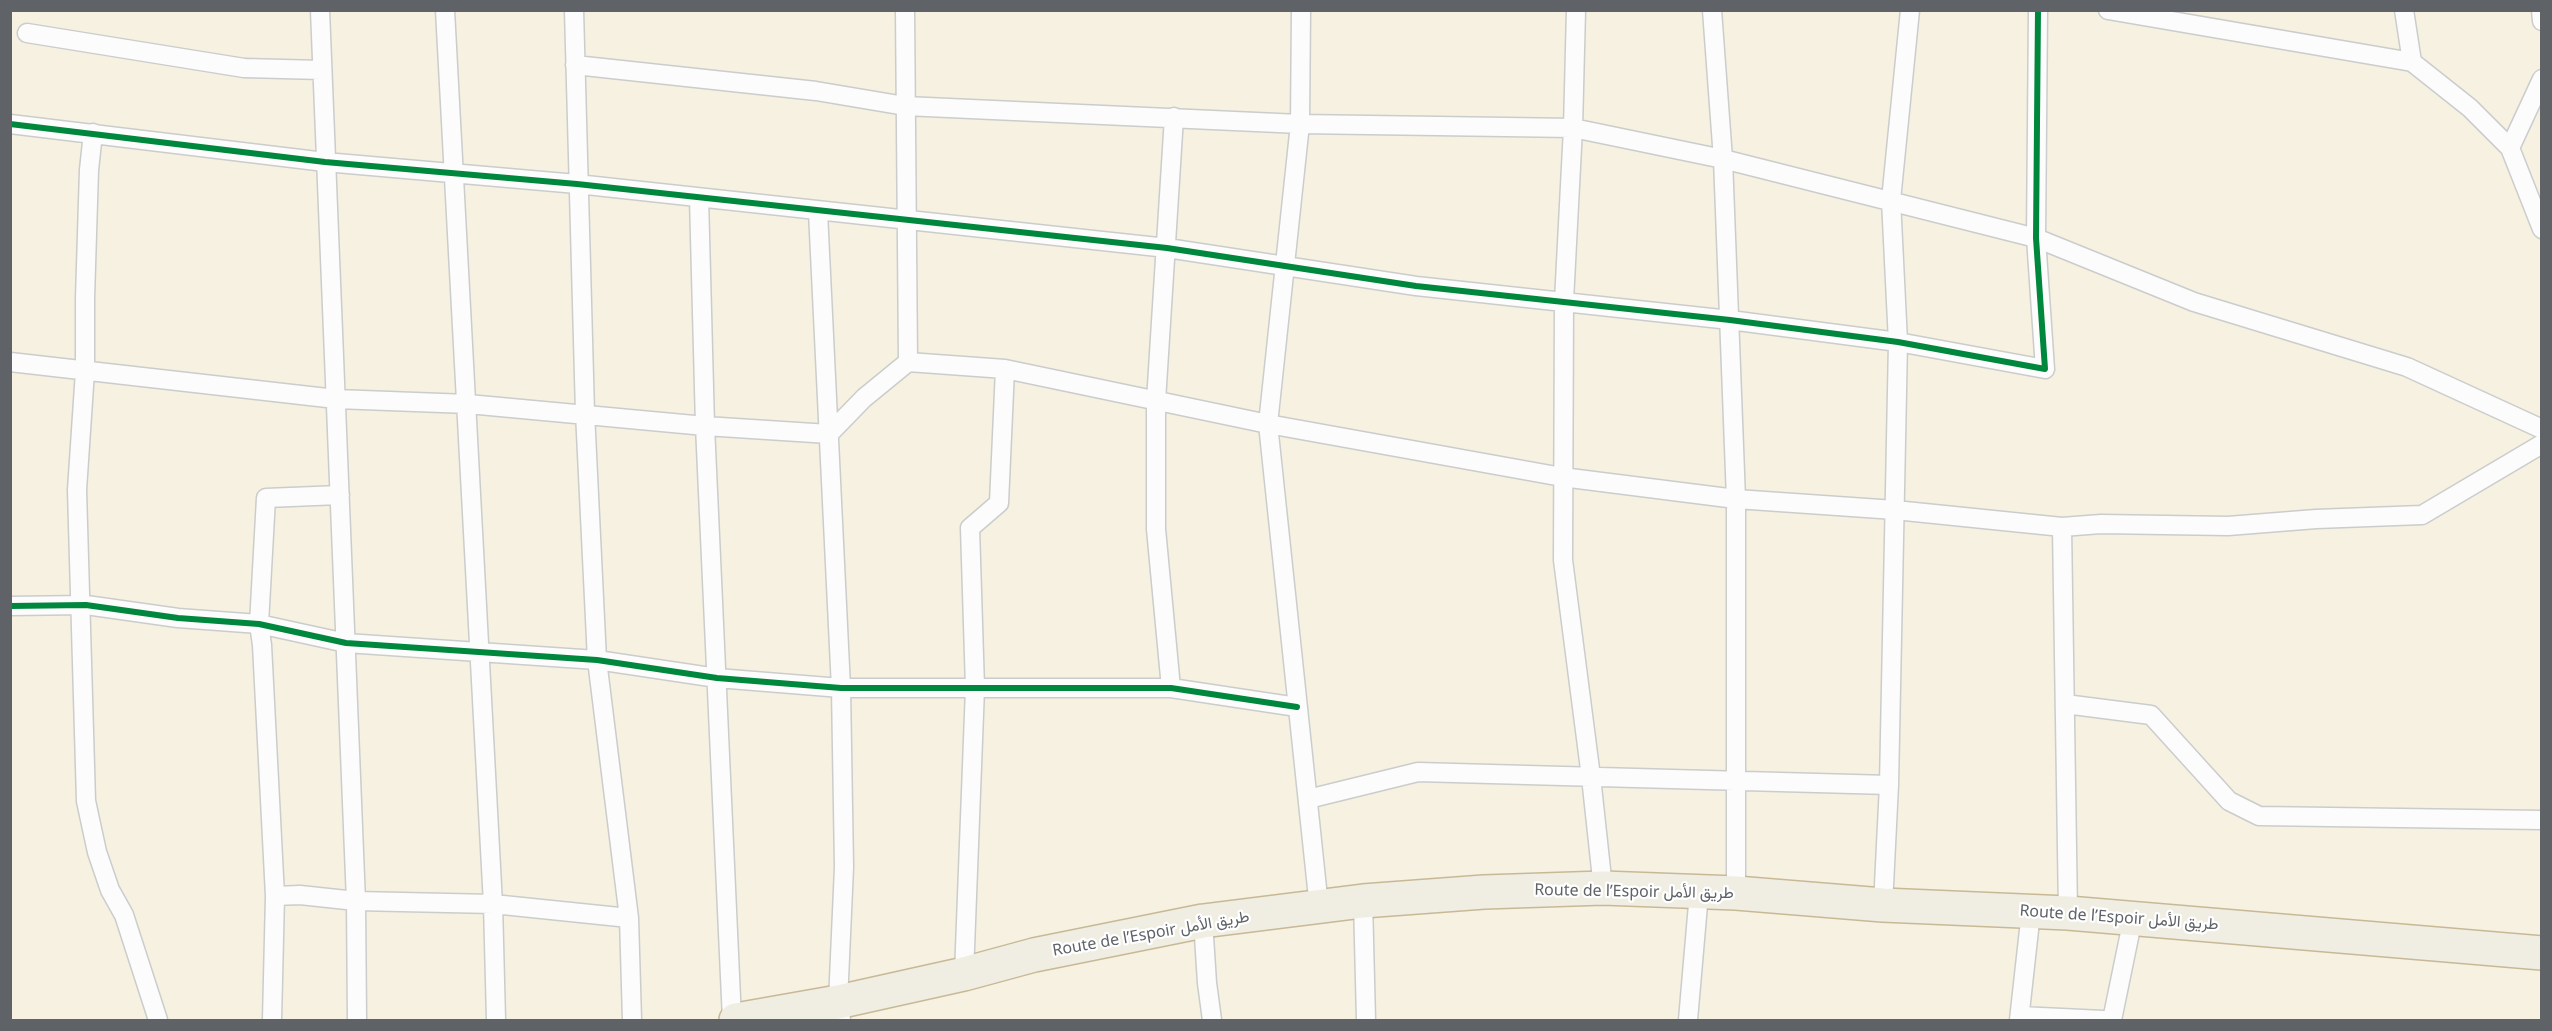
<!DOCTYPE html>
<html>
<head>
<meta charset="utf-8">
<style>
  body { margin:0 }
  #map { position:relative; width:2552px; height:1031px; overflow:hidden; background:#efeeea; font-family:"Noto Sans",sans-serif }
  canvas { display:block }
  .frame { position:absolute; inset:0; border:12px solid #5f6368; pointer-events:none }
</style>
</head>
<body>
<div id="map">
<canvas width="2552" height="1031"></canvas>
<div class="frame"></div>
</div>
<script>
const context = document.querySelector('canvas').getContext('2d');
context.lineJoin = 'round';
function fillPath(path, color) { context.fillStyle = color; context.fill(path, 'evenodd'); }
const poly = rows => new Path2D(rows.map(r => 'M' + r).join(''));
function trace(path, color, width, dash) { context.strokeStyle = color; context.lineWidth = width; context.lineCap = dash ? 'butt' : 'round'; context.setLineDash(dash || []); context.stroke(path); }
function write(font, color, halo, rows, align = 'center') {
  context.font = font + ' "Noto Sans",Vazirmatn,sans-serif'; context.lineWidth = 4.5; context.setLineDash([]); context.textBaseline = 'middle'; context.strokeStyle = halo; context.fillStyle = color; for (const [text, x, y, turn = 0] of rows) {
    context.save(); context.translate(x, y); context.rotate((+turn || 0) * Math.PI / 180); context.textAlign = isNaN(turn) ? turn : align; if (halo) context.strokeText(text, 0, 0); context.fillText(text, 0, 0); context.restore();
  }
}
fillPath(poly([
  [11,11,2541,11,2541,1020,11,1020]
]), '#f6f1e1');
const street = poly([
  [320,10,356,901,357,1020],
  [445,10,493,904,496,1020],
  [574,10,585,413,597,660,629,918,632,1020],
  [1301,10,1300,124,1268,424,1319,907],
  [1576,10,1573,128,1564,301,1563,560,1591,777,1603,888],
  [1712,10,1723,159,1736,499,1736,893],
  [2108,10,2412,62,2470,108,2510,148,2542,229],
  [2404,10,2412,62],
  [2541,10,2542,21],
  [27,33,244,68,322,70],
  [575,65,816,91,905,106,1300,124,1573,128,1723,159,2036,238,2194,302,2407,367,2542,429],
  [10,124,325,162,577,184,1167,248,1416,286,1730,320,1898,342,2045,369,2036,238,2038,10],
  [93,133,89,170,85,298,85,371,77,490,86,801,97,852,110,890,124,915,158,1020],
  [2510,148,2542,79],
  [699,198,705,426,732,1020],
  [818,212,841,688,844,867,838,1002,841,1020],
  [10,362,336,399,468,404,705,426,829,434,864,398,908,362,905,10],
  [908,362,1005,369,1268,424,1562,477,1736,499,1895,510,2062,527,2068,913],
  [2062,527,2101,524,2228,526,2316,519,2422,515,2542,444],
  [10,606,86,605,178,618,259,624,346,643,597,660,717,678,841,688,1171,688,1297,707],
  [1171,688,1156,529,1156,401,1174,117],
  [2065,704,2151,715,2229,801,2259,816,2542,820],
  [1308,799,1418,772,1889,785],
  [275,896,300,895,356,901,493,904,629,918],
  [1363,901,1366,1020],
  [1883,905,1889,785,1898,342,1891,200,1910,10],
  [1203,921,1207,983,1212,1020],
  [964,974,975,688,970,528,999,503,1005,369],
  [2020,1016,2103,1020],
  [272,1020,275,896,262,645,259,624,266,498,340,495],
  [1688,1020,1699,893],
  [2019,1020,2031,912],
  [2112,1020,2133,918]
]);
const highway = poly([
  [736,1020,838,1002,964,974,1034,955,1203,921,1363,901,1484,892,1603,888,1736,893,1883,905,2068,913,2542,953]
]);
trace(street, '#cbcccc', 21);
trace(highway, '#c8b996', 36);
trace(street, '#fdfcfc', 18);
trace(highway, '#f0ede3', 33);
trace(poly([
  [10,124,325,162,577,184,1167,248,1416,286,1730,320,1898,342,2045,369,2036,238,2038,10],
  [10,606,86,605,178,618,259,624,346,643,597,660,717,678,841,688,1171,688,1297,707]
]), '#00873e', 6);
write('16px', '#5f6368', '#fff', [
  ["Route de l’Espoir طريق الأمل",1634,892,1],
  ["Route de l’Espoir طريق الأمل",2119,918,4],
  ["Route de l’Espoir طريق الأمل",1151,934,-10]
]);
</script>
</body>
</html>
